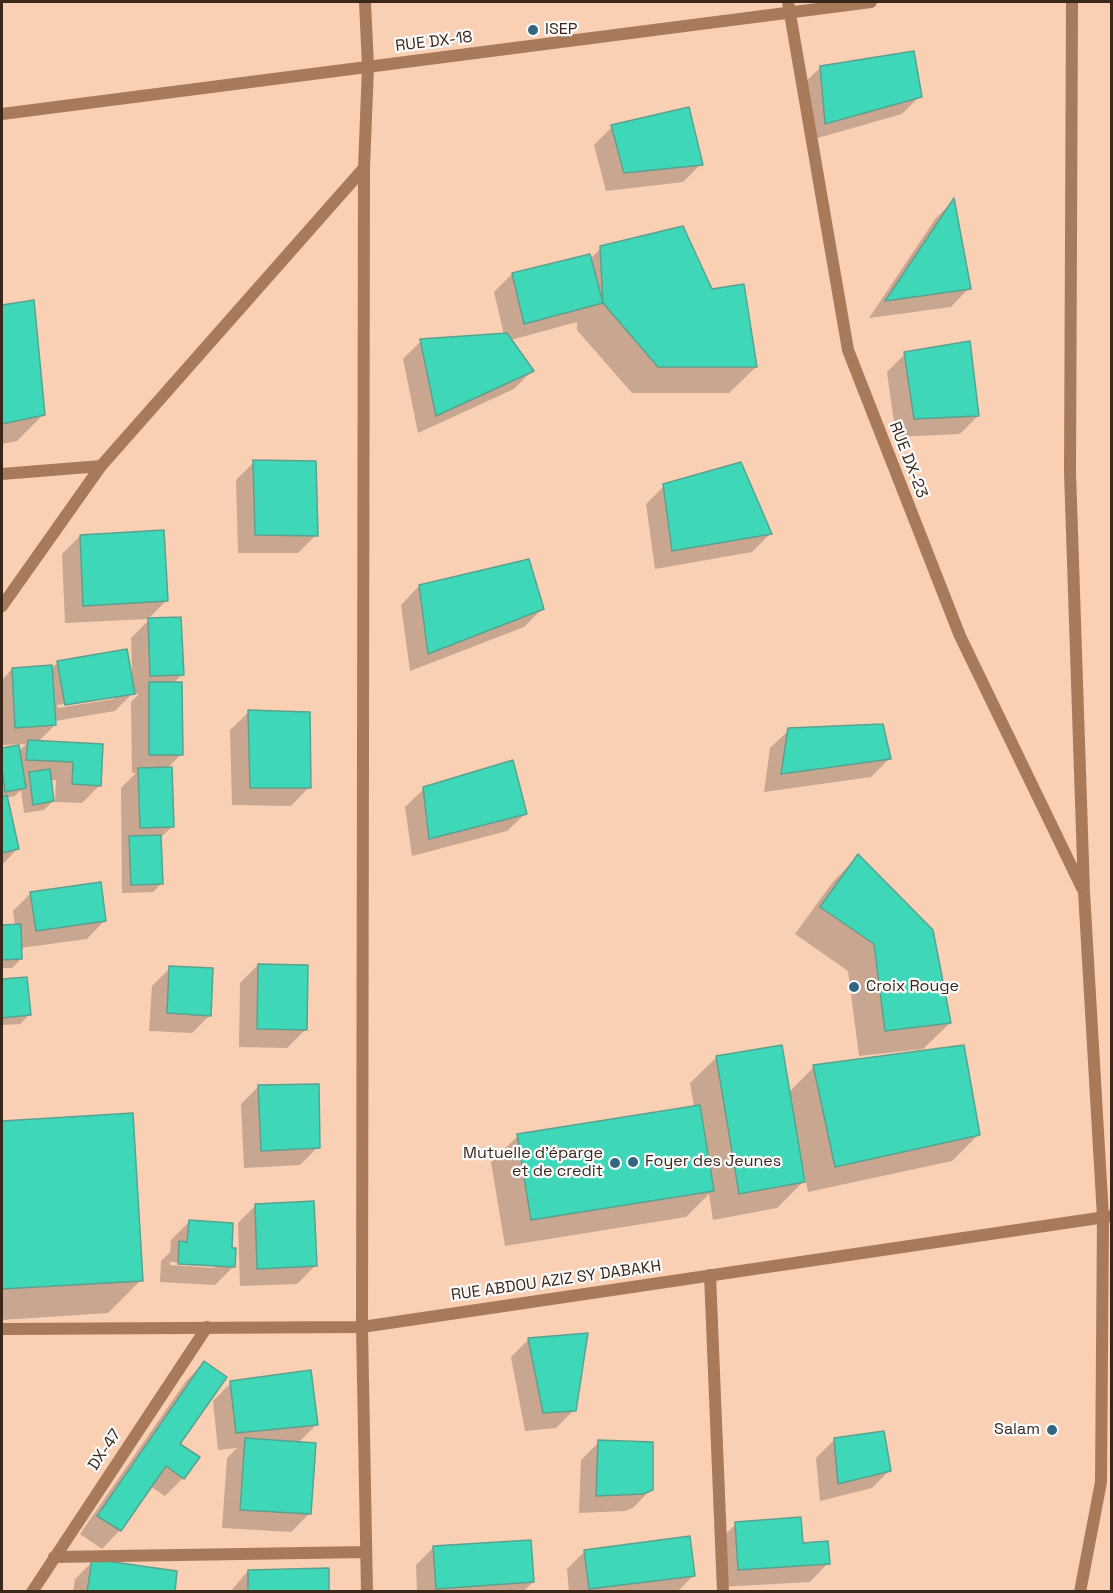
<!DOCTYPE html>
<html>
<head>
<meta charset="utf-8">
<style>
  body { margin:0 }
  #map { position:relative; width:1113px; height:1593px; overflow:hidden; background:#fad0b4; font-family:"Space Grotesk",sans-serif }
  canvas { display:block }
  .frame { position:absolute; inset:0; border:3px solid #3b2719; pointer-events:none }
</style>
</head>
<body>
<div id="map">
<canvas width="1113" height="1593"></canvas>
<div class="frame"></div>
</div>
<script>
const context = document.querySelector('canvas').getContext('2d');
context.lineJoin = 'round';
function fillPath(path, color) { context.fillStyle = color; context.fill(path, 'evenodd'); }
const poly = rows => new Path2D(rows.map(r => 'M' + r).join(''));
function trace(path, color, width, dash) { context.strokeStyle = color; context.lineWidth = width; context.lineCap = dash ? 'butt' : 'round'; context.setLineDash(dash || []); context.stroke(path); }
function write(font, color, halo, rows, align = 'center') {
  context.font = font + ' "Space Grotesk",sans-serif'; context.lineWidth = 4.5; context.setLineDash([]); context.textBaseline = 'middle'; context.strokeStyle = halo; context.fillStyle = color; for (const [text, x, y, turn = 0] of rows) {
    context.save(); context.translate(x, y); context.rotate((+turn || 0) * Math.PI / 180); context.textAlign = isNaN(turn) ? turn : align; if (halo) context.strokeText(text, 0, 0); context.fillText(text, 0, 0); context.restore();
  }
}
fillPath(poly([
  [821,67,920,96,902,114,807,141,802,85],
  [612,127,701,164,683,182,606,191,594,145],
  [953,201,969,288,951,307,869,318,936,218],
  [601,248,711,291,756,367,729,393,632,393,577,330,577,322,511,340,532,371,514,389,418,433,403,359,421,341,504,335,494,292,512,274,590,259],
  [32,302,44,414,17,441,2,444,2,306],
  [905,354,978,416,960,434,896,437,887,372],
  [254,462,316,535,298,553,238,553,236,480],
  [664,486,770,534,752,552,655,569,646,504],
  [80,536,166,601,148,619,65,623,62,554],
  [419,586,542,609,524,627,410,671,401,605],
  [149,620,182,675,173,683,181,754,167,769,172,827,160,838,162,883,153,892,122,893,121,788,136,773,132,773,131,702,139,694,132,694,115,711,55,721,55,725,38,742,102,745,100,785,82,803,55,802,56,780,50,780,53,801,44,810,24,813,21,790,15,796,6,798,18,848,2,865,2,750,18,747,19,751,26,744,2,745,2,680,12,669,51,669,58,662,132,673,131,638],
  [114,696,114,699,58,708,57,705],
  [249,712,309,787,291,806,232,805,230,730],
  [789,730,889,759,871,777,764,792,770,748],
  [424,789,526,813,507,831,412,856,405,807],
  [858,856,950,1023,923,1049,859,1056,848,971,795,934,832,883],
  [31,893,105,920,87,939,20,948,21,959,12,968,2,968,2,927,15,926,13,911],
  [258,965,306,1029,287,1048,239,1047,240,983],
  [170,968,210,1015,192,1033,149,1031,152,986],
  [26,978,29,1015,20,1024,2,1025,2,981],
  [717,1057,788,1093,814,1067,978,1135,952,1161,808,1192,803,1168,801,1168,803,1182,777,1208,713,1220,709,1194,686,1217,505,1246,491,1162,518,1136,694,1107,690,1083],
  [259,1086,318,1147,300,1165,244,1168,241,1104],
  [131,1115,141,1280,108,1313,2,1320,2,1123],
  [256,1205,315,1266,297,1284,240,1286,238,1223],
  [189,1222,231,1249,234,1266,215,1285,160,1282,161,1261,170,1252,171,1240],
  [170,1262,215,1265,215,1268,170,1265],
  [529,1339,574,1410,556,1428,525,1431,511,1357],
  [204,1363,178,1444,183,1478,165,1496,150,1486,120,1530,102,1549,80,1534,186,1381],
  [231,1383,316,1425,298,1443,309,1514,291,1532,222,1528,227,1458,237,1448,218,1450,213,1401],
  [834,1440,890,1470,872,1488,820,1501,816,1458],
  [599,1442,651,1489,633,1508,624,1511,579,1513,581,1460],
  [736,1524,802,1544,828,1563,810,1582,721,1587,718,1542],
  [434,1547,533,1582,523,1592,417,1592,416,1565],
  [585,1551,693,1576,677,1592,569,1592,567,1569],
  [93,1561,173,1592,73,1592,75,1579],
  [248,1571,328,1592,230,1592]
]), '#0003');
const building = poly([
  [914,51,922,97,825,124,820,66,914,51],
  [689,107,703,165,624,173,611,125,689,107],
  [954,198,971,289,885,301,954,198],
  [683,226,712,289,744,284,757,367,658,367,603,303,600,246,683,226],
  [590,254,603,303,524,324,512,273,590,254],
  [34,300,45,415,2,424,2,305,34,300],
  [507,333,534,371,436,416,420,339,507,333],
  [970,341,979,416,914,419,904,352,970,341],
  [253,460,316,461,318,536,255,535,253,460],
  [741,462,772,534,672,551,663,484,741,462],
  [164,530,168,601,83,606,80,535,164,530],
  [529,559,544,609,428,654,419,585,529,559],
  [181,617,184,675,150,676,148,618,181,617],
  [127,649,135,694,65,705,57,661,127,649],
  [52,665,56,725,15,728,12,668,52,665],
  [149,682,182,682,183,755,149,755,149,682],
  [248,710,310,712,311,788,250,788,248,710],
  [883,724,891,759,781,774,788,728,883,724],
  [28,740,103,744,101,786,72,784,73,762,26,760,28,740],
  [19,745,26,788,5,792,2,768,2,748,19,745],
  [513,760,527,814,429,839,423,787,513,760],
  [172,767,174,827,140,828,138,768,172,767],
  [50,769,54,801,33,805,29,772,50,769],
  [7,795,19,849,2,853,2,797,7,795],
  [161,835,163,884,131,885,129,836,161,835],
  [858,854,933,930,951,1023,885,1031,874,944,820,907,858,854],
  [101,882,106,921,36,931,30,892,101,882],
  [21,924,22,959,2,960,2,925,21,924],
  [258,964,308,965,307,1030,257,1029,258,964],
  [169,966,213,968,211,1016,167,1013,169,966],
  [27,977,31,1015,2,1018,2,979,27,977],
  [782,1045,805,1182,739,1194,716,1056,782,1045],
  [964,1045,980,1135,835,1167,813,1065,964,1045],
  [319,1084,320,1148,261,1151,258,1085,319,1084],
  [700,1105,714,1191,531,1220,517,1134,700,1105],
  [133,1113,143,1281,2,1289,2,1121,133,1113],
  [314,1201,317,1266,257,1269,255,1204,314,1201],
  [189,1220,233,1223,232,1248,236,1248,235,1267,178,1264,179,1241,187,1242,189,1220],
  [588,1333,576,1411,543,1413,528,1338,588,1333],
  [204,1361,227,1377,180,1444,200,1457,184,1479,166,1466,121,1531,97,1516,204,1361],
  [311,1370,318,1425,236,1433,230,1381,311,1370],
  [884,1431,891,1471,838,1484,834,1438,884,1431],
  [245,1438,316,1443,311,1514,240,1510,245,1438],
  [598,1440,653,1442,653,1490,643,1494,596,1496,598,1440],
  [801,1517,803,1543,828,1541,830,1564,738,1570,735,1522,801,1517],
  [690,1536,695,1576,589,1589,584,1550,690,1536],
  [531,1540,534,1582,436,1589,433,1546,531,1540],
  [92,1559,177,1571,175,1592,87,1592,92,1559],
  [329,1568,329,1592,248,1592,248,1570,329,1568]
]);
fillPath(building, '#3ed8b9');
trace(building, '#5ba18f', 1.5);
trace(poly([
  [365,2,368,67,364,168,362,1327,367,1592],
  [788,2,848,350,960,636,1082,888],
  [1072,2,1070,472,1084,892,1103,1217,1101,1482,1080,1592],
  [2,114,871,2],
  [2,474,101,466],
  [2,606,101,466,364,168],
  [710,1275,723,1592],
  [54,1557,366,1552],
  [32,1592,207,1327]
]), '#a97a59', 12);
trace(poly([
  [2,1329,362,1327,1112,1216]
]), '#a97a59', 12);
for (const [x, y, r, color] of [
  [533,30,6,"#336683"],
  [854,987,6,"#336683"],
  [633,1162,6,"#336683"],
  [615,1163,6,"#336683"],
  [1052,1430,6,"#336683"]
]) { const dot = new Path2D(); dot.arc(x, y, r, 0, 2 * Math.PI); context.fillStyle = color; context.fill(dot); trace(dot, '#fbfbfb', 2); }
write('16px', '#3b2719', '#fbfbfb', [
  ["ISEP",545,30],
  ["Croix Rouge",866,987],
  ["Mutuelle d'éparge",603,1154,"right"],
  ["et de credit",603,1172,"right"],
  ["Foyer des Jeunes",645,1162],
  ["Salam",1040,1430,"right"]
], 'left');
write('16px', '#3b2719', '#fbfbfb', [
  ["RUE DX-18",434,42,-7],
  ["RUE DX-23",908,460,69],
  ["RUE ABDOU AZIZ SY DABAKH",556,1281,-8],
  ["DX-47",105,1450,-56]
]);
</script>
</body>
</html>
